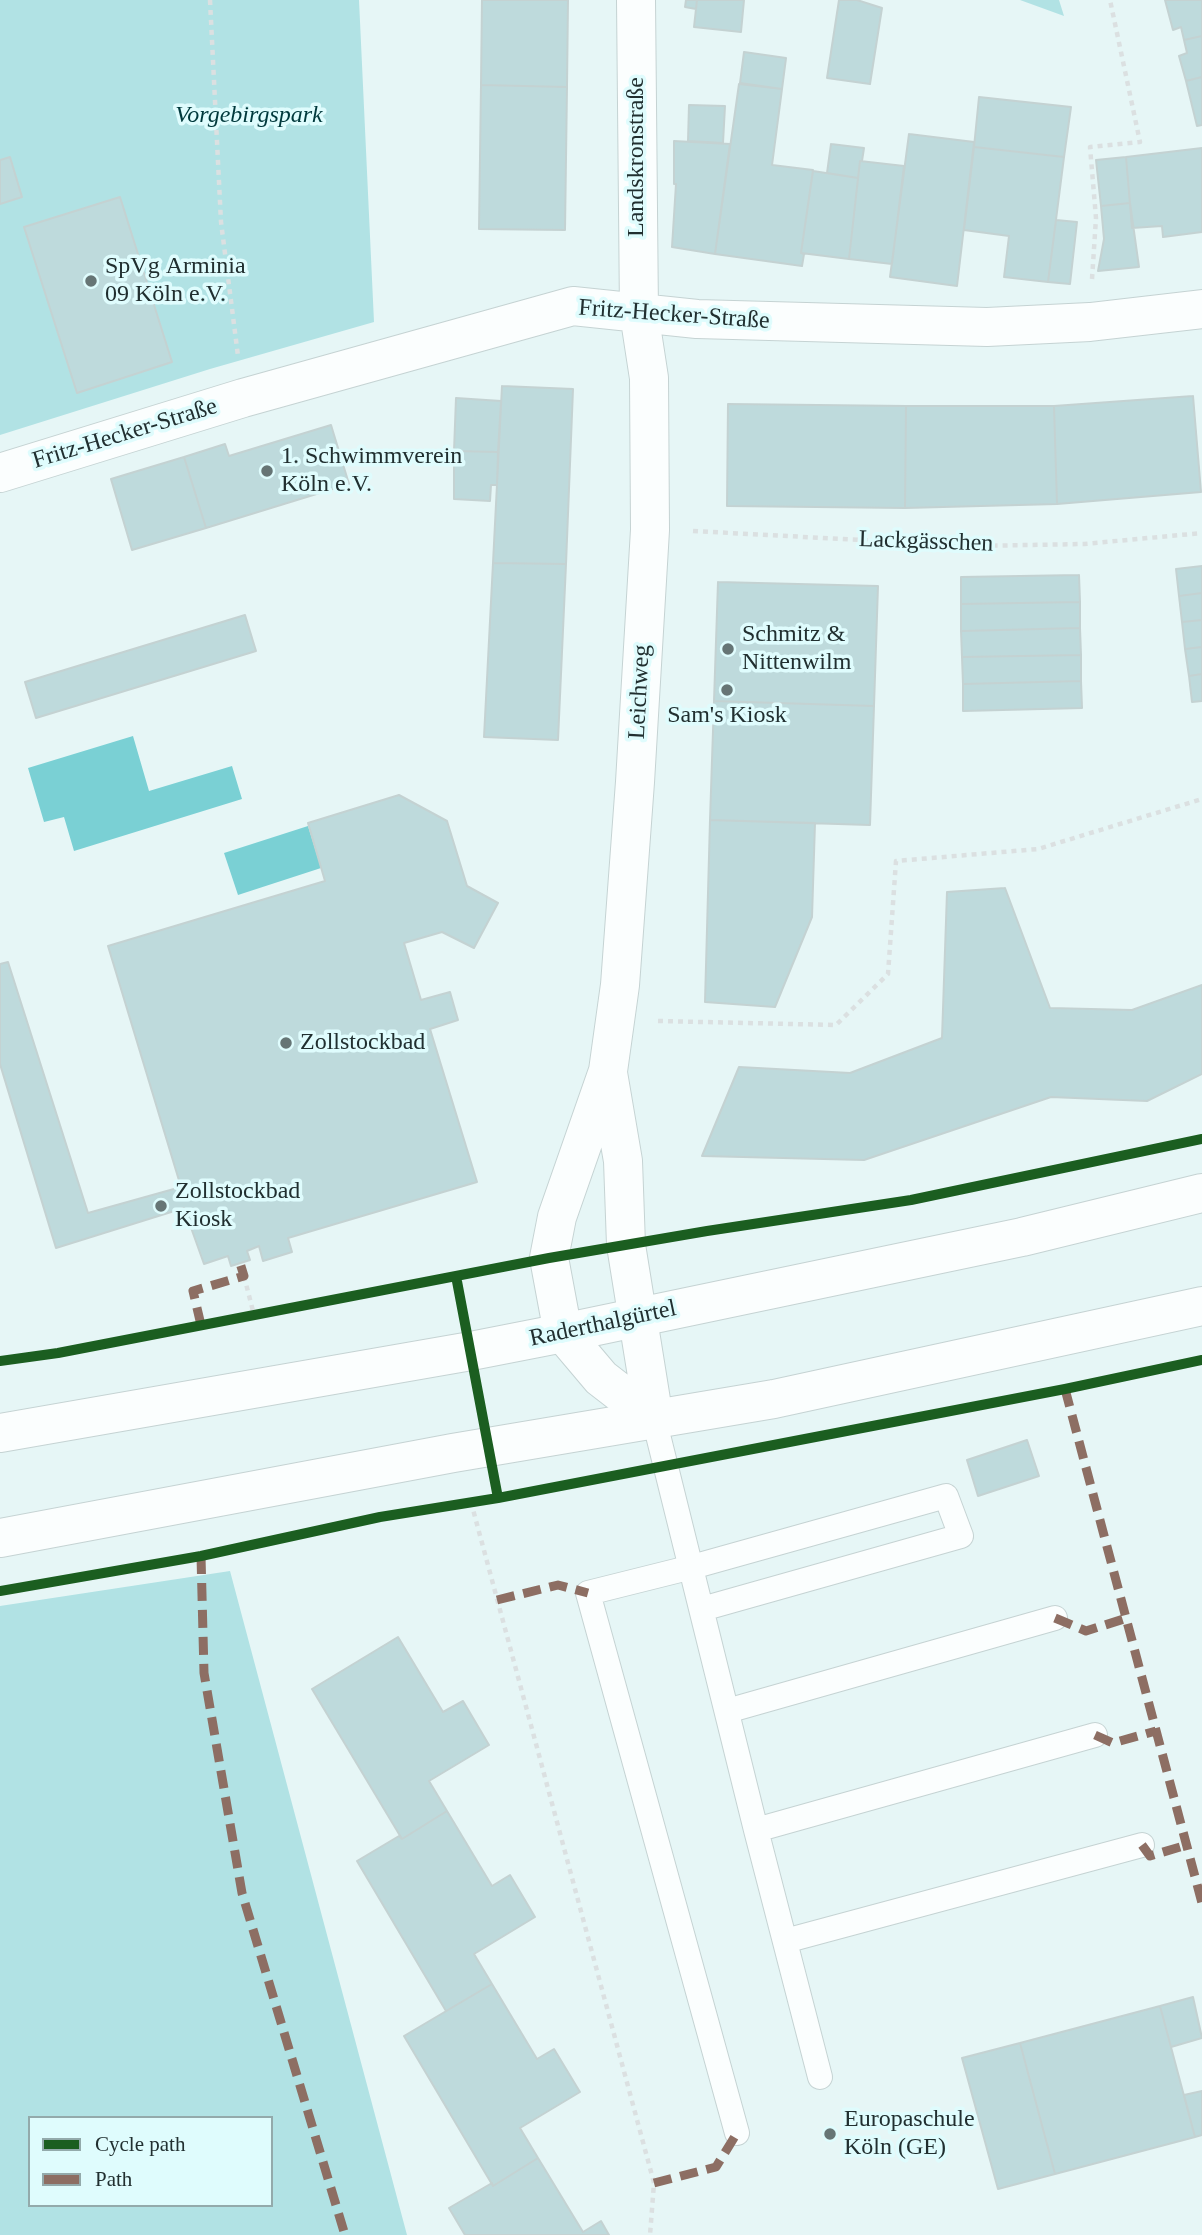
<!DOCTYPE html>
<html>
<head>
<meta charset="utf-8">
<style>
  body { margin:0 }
  #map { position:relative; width:1202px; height:2235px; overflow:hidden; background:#e6f6f6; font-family:Georgia,serif }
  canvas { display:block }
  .legend { position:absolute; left:28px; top:2116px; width:245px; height:91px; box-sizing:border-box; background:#dffcfd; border:2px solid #93aaab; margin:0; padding:9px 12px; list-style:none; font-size:21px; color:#212f30 }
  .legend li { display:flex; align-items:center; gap:14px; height:35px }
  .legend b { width:35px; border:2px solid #93aaab }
</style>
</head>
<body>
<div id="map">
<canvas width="1202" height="2235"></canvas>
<ul class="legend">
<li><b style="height:9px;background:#1b5e20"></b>Cycle path</li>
<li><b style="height:9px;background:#8d6e63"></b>Path</li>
</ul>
</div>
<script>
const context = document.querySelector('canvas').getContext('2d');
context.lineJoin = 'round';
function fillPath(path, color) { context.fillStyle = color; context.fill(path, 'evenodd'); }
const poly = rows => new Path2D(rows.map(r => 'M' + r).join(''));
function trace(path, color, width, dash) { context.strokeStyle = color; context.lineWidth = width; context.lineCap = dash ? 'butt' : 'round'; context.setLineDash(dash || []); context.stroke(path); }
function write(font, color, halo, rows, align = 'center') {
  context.font = font + ' Georgia,serif'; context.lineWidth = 7; context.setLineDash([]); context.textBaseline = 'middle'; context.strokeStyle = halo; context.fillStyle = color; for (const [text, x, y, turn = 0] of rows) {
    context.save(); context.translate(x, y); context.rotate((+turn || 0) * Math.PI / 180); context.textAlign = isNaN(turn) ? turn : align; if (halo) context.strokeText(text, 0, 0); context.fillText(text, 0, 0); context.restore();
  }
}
fillPath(poly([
  [0,0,359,0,374,322,210,369,0,435],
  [1020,0,1059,0,1064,16],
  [230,1571,407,2235,0,2235,0,1606],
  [30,2118,271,2118,271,2205,30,2205]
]), '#b1e2e4');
fillPath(poly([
  [133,736,149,791,232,766,242,799,74,851,64,817,44,822,28,768],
  [308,826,321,868,238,895,224,853]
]), '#7ad0d4');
const building = poly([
  [482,0,568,0,567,87,481,85,482,0],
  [686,0,697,0,696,9,685,7,686,0],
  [697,0,744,0,741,32,694,27,697,0],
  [839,0,857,0,882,8,870,84,827,78,839,0],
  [1165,0,1202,0,1202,36,1184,40,1181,27,1173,30,1165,0],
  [1202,36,1202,77,1186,81,1179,56,1187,53,1184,40,1202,36],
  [744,52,786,58,782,89,740,83,744,52],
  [1202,77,1202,125,1197,126,1186,81,1202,77],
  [739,84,782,89,772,165,813,170,801,253,804,254,802,266,715,254,739,84],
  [481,85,567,87,565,230,479,229,481,85],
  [979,97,1071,107,1064,157,974,147,979,97],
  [689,105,725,106,723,143,688,141,689,105],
  [909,134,974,142,957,286,890,277,909,134],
  [674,141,730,144,715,254,672,247,676,184,674,184,674,141],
  [831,144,864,148,862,161,860,161,858,178,827,173,831,144],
  [974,147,1064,157,1048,282,1004,277,1009,236,964,230,974,147],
  [1202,148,1202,232,1163,237,1162,226,1132,228,1126,157,1202,148],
  [10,157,22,197,0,204,0,160,10,157],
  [1126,157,1130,203,1101,206,1096,160,1126,157],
  [860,161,904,166,892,264,849,259,860,161],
  [813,171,858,178,849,259,801,253,813,171],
  [120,197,172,362,77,393,24,227,120,197],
  [1130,203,1139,267,1098,271,1104,239,1101,206,1130,203],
  [1056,220,1077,222,1070,284,1048,282,1056,220],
  [502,386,573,389,566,564,493,563,502,386],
  [1193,396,1201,492,1057,504,1054,406,1193,396],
  [456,398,501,401,498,452,454,451,456,398],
  [728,404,906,406,905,508,727,506,728,404],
  [906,406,1054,406,1057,504,905,508,906,406],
  [331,425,349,484,206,528,184,457,225,444,229,456,331,425],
  [454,451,498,452,497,485,491,485,490,501,454,499,454,451],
  [184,457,206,528,132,550,111,479,184,457],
  [493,563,566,564,558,740,484,737,493,563],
  [1202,566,1202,593,1179,596,1176,569,1202,566],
  [1079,575,1080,602,961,604,961,577,1079,575],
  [718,582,878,586,874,706,714,701,718,582],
  [1202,593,1202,620,1182,622,1179,596,1202,593],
  [1080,602,1080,628,961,631,961,604,1080,602],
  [245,615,256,651,36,718,25,682,245,615],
  [1202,620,1202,647,1185,649,1182,622,1202,620],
  [1080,628,1081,655,962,657,961,631,1080,628],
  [1202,647,1202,674,1189,676,1185,649,1202,647],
  [1081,655,1081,681,963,684,962,657,1081,655],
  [1202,674,1202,701,1192,702,1189,676,1202,674],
  [1081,681,1082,708,963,711,963,684,1081,681],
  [714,701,874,706,870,825,710,820,714,701],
  [399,795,447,821,467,886,498,903,474,948,442,932,404,943,421,1000,450,992,458,1020,430,1029,477,1182,288,1238,292,1252,263,1261,259,1246,247,1251,250,1260,231,1266,228,1256,204,1264,184,1208,56,1248,0,1064,0,964,8,962,88,1213,181,1187,108,946,325,881,308,823,399,795],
  [710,820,815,823,812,917,775,1007,705,1002,710,820],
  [1005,888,1050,1008,1132,1010,1202,985,1202,1074,1147,1101,1051,1097,864,1160,702,1156,739,1067,850,1073,942,1038,947,892,1005,888],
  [1027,1440,1039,1476,978,1496,967,1460,1027,1440],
  [398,1637,443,1712,463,1701,489,1745,429,1781,447,1811,402,1839,312,1689,398,1637],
  [447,1811,492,1886,510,1875,535,1917,474,1954,492,1984,446,2011,357,1861,399,1836,402,1839,447,1811],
  [492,1984,537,2059,554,2049,580,2092,520,2128,538,2158,493,2186,404,2036,492,1984],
  [1193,1997,1202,2038,1171,2047,1160,2006,1193,1997],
  [1160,2006,1195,2137,1055,2174,1020,2043,1160,2006],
  [1020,2043,1055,2174,998,2189,962,2058,1020,2043],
  [1202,2091,1202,2135,1195,2137,1184,2095,1202,2091],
  [538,2158,583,2232,601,2221,609,2235,465,2235,449,2208,492,2183,493,2186,538,2158]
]);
fillPath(building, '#bedadc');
trace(building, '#c4d2d2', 2);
const lane = poly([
  [654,1419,756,1830,820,2077],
  [702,1609,961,1536,946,1496,692,1567,588,1593,737,2133],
  [727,1711,1055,1618],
  [756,1830,1095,1735],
  [785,1941,1142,1845]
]);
const street = poly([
  [636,0,639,313,649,378,650,530,635,782,620,985,608,1071,557,1217,549,1258,563,1333,601,1378,654,1419],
  [0,473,243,398,573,306,697,319,987,327,1090,322,1202,309],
  [608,1073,623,1161,626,1245,654,1419]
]);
const secondary = poly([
  [0,1433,471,1351,563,1333,1022,1237,1202,1193],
  [0,1538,453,1453,774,1399,1202,1306]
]);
trace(lane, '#c5d3d3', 26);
trace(street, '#c5d3d3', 40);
trace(secondary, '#c5d3d3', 40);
trace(poly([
  [210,0,221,222,238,356],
  [1092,279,1096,218,1090,147,1140,142,1110,0],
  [693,531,973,546,1084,544,1202,533],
  [658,1021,836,1025,888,974,896,861,1038,849,1202,799],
  [244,1276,254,1315],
  [471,1502,654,2183,650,2235]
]), '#dbe0e1', 4.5, [5, 5]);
trace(lane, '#fbfefe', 24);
trace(street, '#fbfefe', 38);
trace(secondary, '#fbfefe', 38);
trace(poly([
  [201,1325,193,1291,244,1276,240,1263],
  [1065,1389,1202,1903],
  [201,1556,204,1673,242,1893,345,2235],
  [497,1600,558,1585,588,1593],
  [1055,1618,1086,1631,1127,1618],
  [1095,1735,1113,1743,1156,1731],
  [1142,1845,1150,1856,1187,1845],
  [654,2183,716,2167,737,2133]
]), '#8d6e63', 9, [18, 9]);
trace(poly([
  [456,1276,498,1498],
  [0,1361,58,1353,549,1258,707,1231,911,1200,1202,1139],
  [0,1591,201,1556,380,1517,498,1498,1065,1389,1202,1360]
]), '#1b5e20', 10);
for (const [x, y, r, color] of [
  [91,281,7,"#667575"],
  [267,471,7,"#667575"],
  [728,649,7,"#667575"],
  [727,690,7,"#667575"],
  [286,1043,7,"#667575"],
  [161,1206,7,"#667575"],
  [830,2134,7,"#667575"]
]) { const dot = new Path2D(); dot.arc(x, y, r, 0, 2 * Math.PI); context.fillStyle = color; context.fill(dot); trace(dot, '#dffcfd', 2.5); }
write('italic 24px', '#00393c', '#dffcfd', [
  ["Vorgebirgspark",249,116]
]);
write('24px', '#212f30', '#dffcfd', [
  ["Landskronstraße",637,157,-90],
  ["Fritz-Hecker-Straße",674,315,4],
  ["Fritz-Hecker-Straße",125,434,-17],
  ["Lackgässchen",926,542,2],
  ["Leichweg",640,692,-87],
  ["Raderthalgürtel",603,1324,-12]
]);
write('24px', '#212f30', '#dffcfd', [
  ["SpVg Arminia",105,267],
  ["09 Köln e.V.",105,295],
  ["1. Schwimmverein",281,457],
  ["Köln e.V.",281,485],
  ["Schmitz &",742,635],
  ["Nittenwilm",742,663],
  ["Sam's Kiosk",727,716,"center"],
  ["Zollstockbad",300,1043],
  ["Zollstockbad",175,1192],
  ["Kiosk",175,1220],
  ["Europaschule",844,2120],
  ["Köln (GE)",844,2148]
], 'left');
</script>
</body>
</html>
